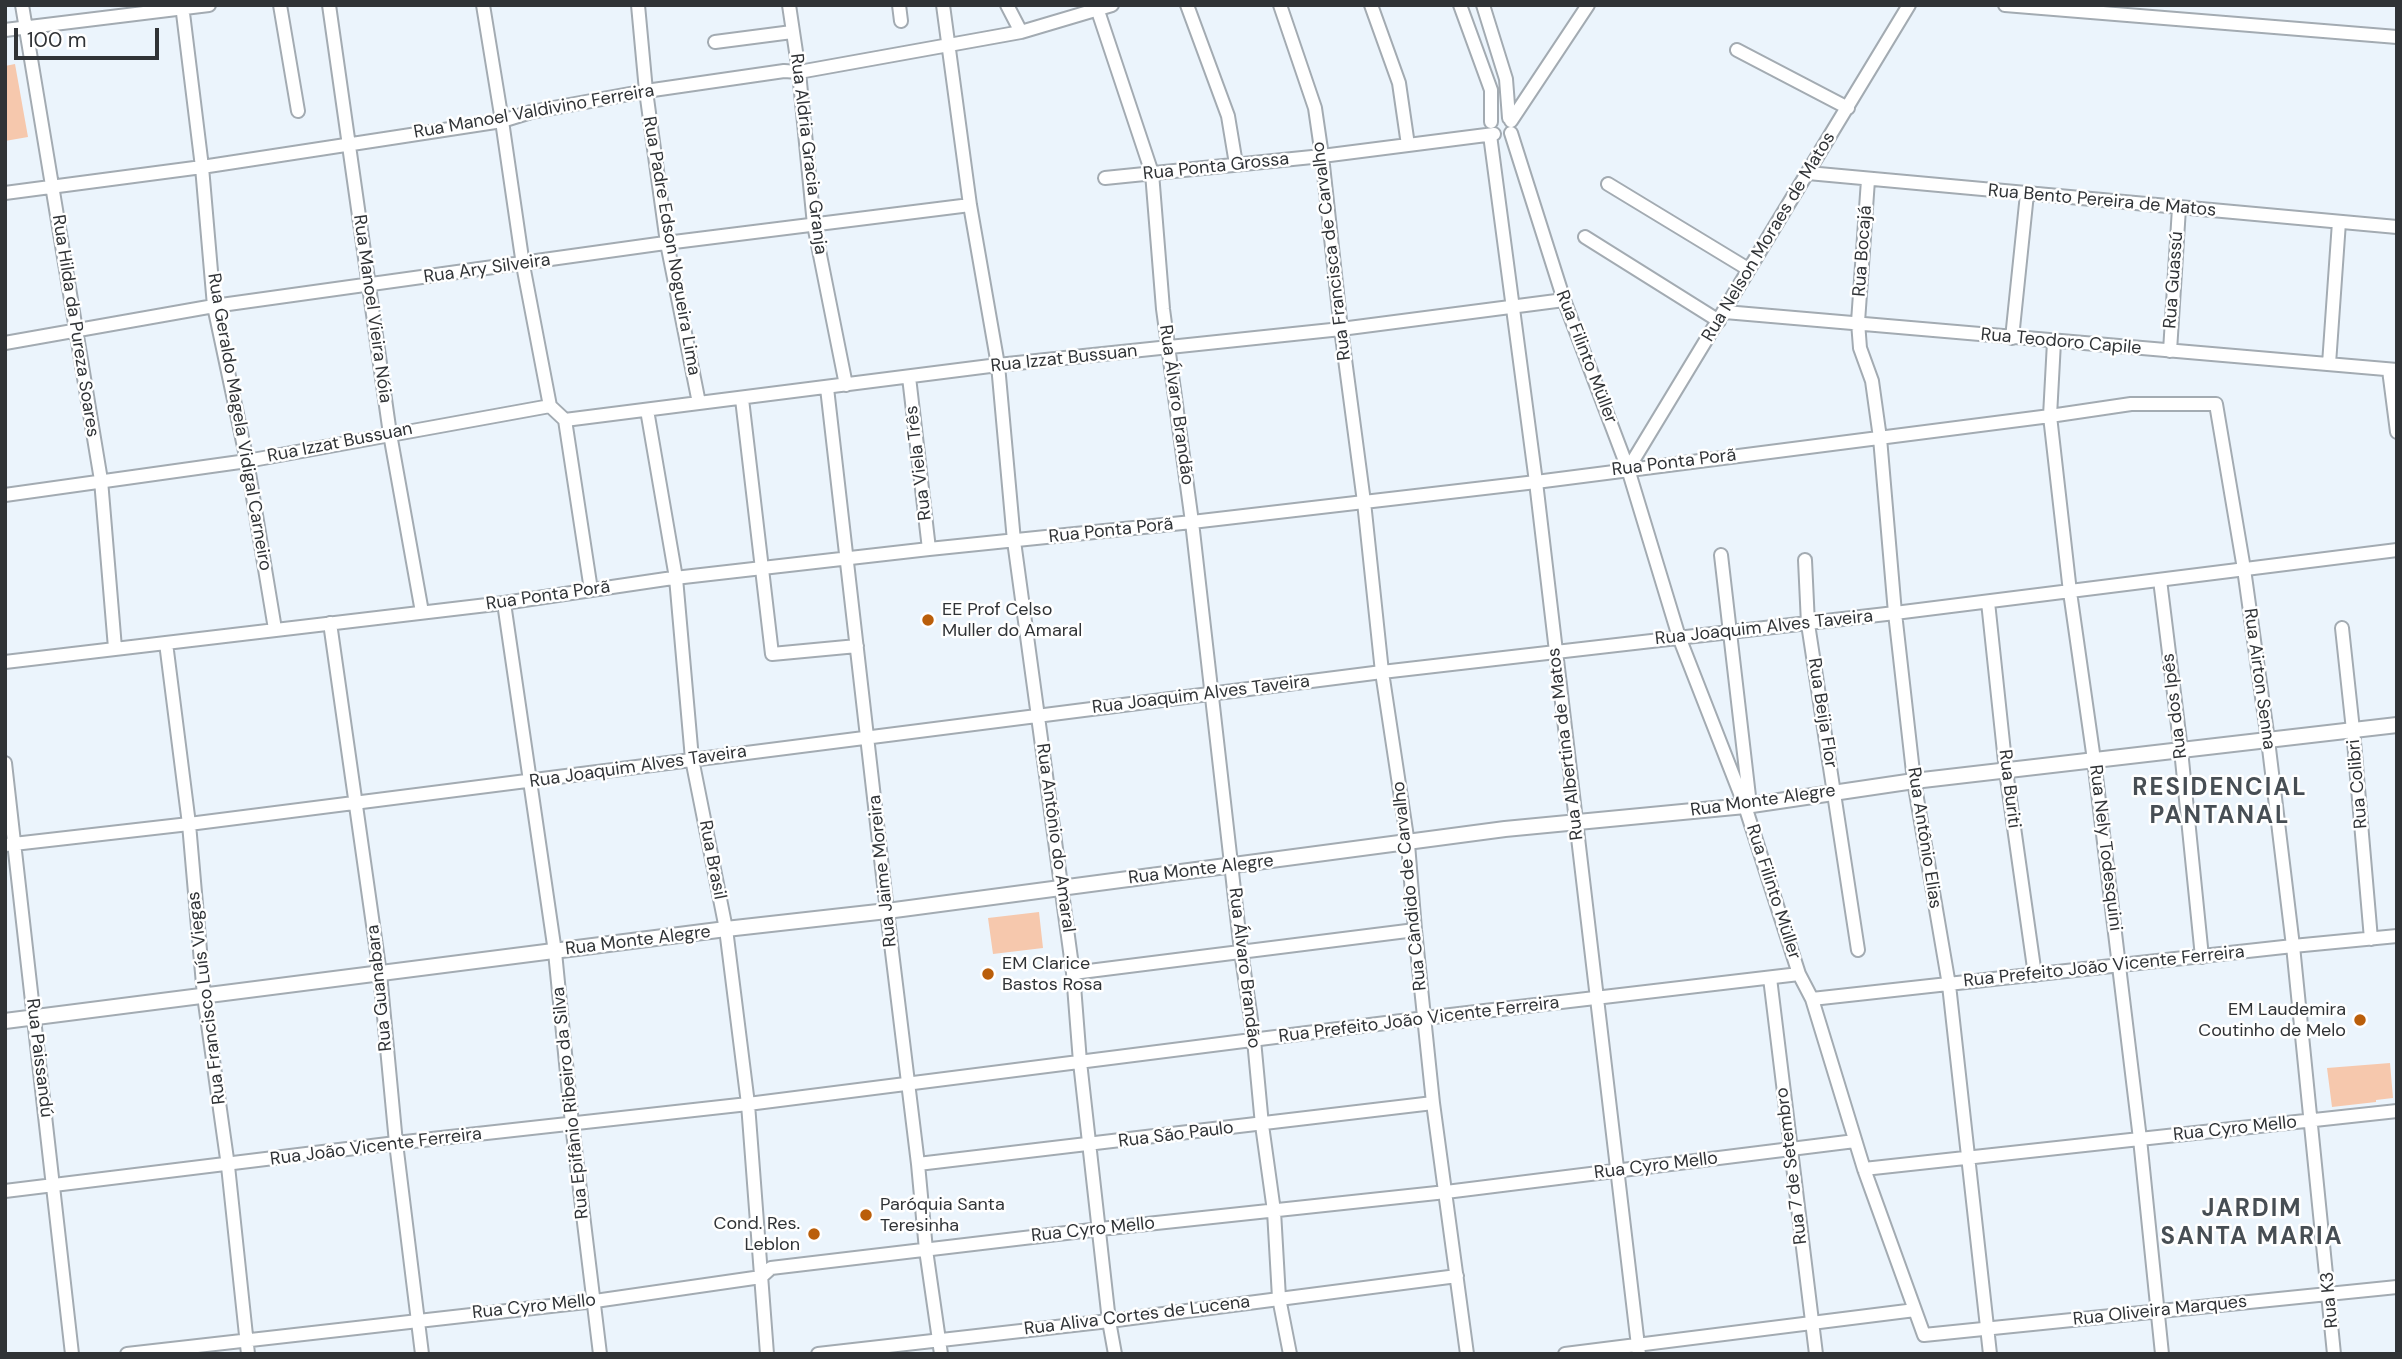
<!DOCTYPE html>
<html>
<head>
<meta charset="utf-8">
<style>
  body { margin:0 }
  #map { position:relative; width:2402px; height:1359px; overflow:hidden; background:#ebf4fc; font-family:"DM Sans",sans-serif }
  canvas { display:block }
  .frame { position:absolute; inset:0; border:7px solid #303336; pointer-events:none }
  .scale { position:absolute; left:14px; top:28px; width:145px; height:32px; box-sizing:border-box; border:4px solid #303336; border-top:0; padding-left:9px; font-size:21px; line-height:24px; white-space:nowrap; color:#303336; -webkit-text-stroke:5px #fff; paint-order:stroke }
</style>
</head>
<body>
<div id="map">
<canvas width="2402" height="1359"></canvas>
<div class="frame"></div>
<div class="scale">100 m</div>
</div>
<script>
const context = document.querySelector('canvas').getContext('2d');
context.lineJoin = 'round';
function fillPath(path, color) { context.fillStyle = color; context.fill(path, 'evenodd'); }
const poly = rows => new Path2D(rows.map(r => 'M' + r).join(''));
function trace(path, color, width, dash) { context.strokeStyle = color; context.lineWidth = width; context.lineCap = dash ? 'butt' : 'round'; context.setLineDash(dash || []); context.stroke(path); }
function write(font, color, halo, rows, align = 'center') {
  context.font = font + ' "DM Sans",sans-serif'; context.lineWidth = 5; context.setLineDash([]); context.textBaseline = 'middle'; context.strokeStyle = halo; context.fillStyle = color; for (const [text, x, y, turn = 0] of rows) {
    context.save(); context.translate(x, y); context.rotate((+turn || 0) * Math.PI / 180); context.textAlign = isNaN(turn) ? turn : align; if (halo) context.strokeText(text, 0, 0); context.fillText(text, 0, 0); context.restore();
  }
}
fillPath(poly([
  [15,64,28,137,5,141,5,66],
  [1039,912,1043,948,993,954,988,918],
  [2390,1063,2393,1098,2376,1100,2376,1102,2332,1107,2327,1068]
]), '#f6c8ad');
const minor = poly([
  [22,5,101,480,115,648],
  [182,5,202,167,214,306,247,461,275,629],
  [280,5,298,111],
  [329,5,390,434,422,612],
  [483,5,502,121,523,265,550,406,565,420,591,590],
  [638,5,646,91,667,243,699,403],
  [789,5,799,72,814,225,846,385],
  [899,5,901,21],
  [943,5,970,205,998,365,1014,541,1073,973,1080,1062,1109,1321,1115,1354],
  [1007,5,1021,32],
  [1096,5,1152,173,1163,309,1192,522,1241,951,1254,1040,1262,1125,1274,1211,1279,1298,1290,1354],
  [1187,5,1228,116,1236,164],
  [1280,5,1315,108,1322,156,1341,329,1364,502,1382,672,1408,844,1415,930,1433,1103,1467,1354],
  [1371,5,1399,83,1408,145],
  [1460,5,1491,90,1491,122],
  [1483,5,1506,79,1509,118],
  [2005,5,2397,37],
  [5,30,209,5],
  [715,42,792,32],
  [1737,50,1848,108],
  [1511,121,1588,5],
  [1511,133,1564,300,1628,469,1679,637,1745,806,1799,974,1812,999,1864,1169,1924,1335,2397,1287],
  [1490,135,1536,482,1639,1354],
  [1808,173,2397,227],
  [1105,178,1322,156,1494,134],
  [1868,180,1858,322,1860,348,1872,381,1880,438,1895,613,1914,781,1949,985,1990,1354],
  [1608,184,1748,269],
  [5,193,202,167,502,121,531,112,646,91,784,71,799,72,1021,32,1112,5],
  [1585,237,1719,321],
  [1725,312,2397,370],
  [2012,338,2027,194],
  [2054,342,2050,416,2070,592,2094,760,2140,1139,2162,1354],
  [5,343,214,306,658,244,970,205],
  [2170,351,2179,208],
  [2329,364,2339,222],
  [2389,370,2397,432],
  [909,377,929,549],
  [827,388,887,911,918,1164,926,1250,941,1354],
  [742,399,772,654,857,646],
  [647,410,676,578,692,759,726,929,748,1104,767,1354],
  [565,420,998,365,1341,329,1564,300],
  [1628,469,1909,5],
  [5,495,247,461,550,406],
  [1721,555,1750,805],
  [1805,560,1808,624,1858,950],
  [2160,580,2181,750,2202,957],
  [1988,602,2006,771,2035,975],
  [504,603,555,952,572,1124,600,1354],
  [330,623,380,974,396,1143,422,1354],
  [2342,628,2353,730,2371,939],
  [166,643,189,824,204,996,228,1166,248,1354],
  [5,662,504,603,666,579,929,549,1192,522,1536,482,2050,416,2131,404,2216,404,2244,569,2268,740,2293,946,2334,1354],
  [5,763,72,1354],
  [5,845,189,824,1382,672,1895,613,2397,550],
  [1073,973,1415,930],
  [1770,978,1816,1354],
  [1812,999,2293,946,2397,936],
  [918,1164,1433,1103],
  [1864,1169,2397,1111],
  [5,1191,396,1143,748,1104,1425,1018,1799,974],
  [127,1354,595,1301,761,1277,771,1268,1100,1229,1446,1192,1855,1141],
  [818,1354,1109,1321,1457,1276],
  [1565,1354,1915,1310]
]);
const tertiary = poly([
  [5,1021,726,929,887,911,1505,829,1745,806,1914,781,2397,725]
]);
trace(minor, '#a3abb2', 16);
trace(tertiary, '#a3abb2', 18);
trace(minor, '#fff', 12);
trace(tertiary, '#fff', 14);
for (const [x, y, r, color] of [
  [928,620,7,"#ba5e0a"],
  [988,974,7,"#ba5e0a"],
  [2360,1020,7,"#ba5e0a"],
  [866,1215,7,"#ba5e0a"],
  [814,1234,7,"#ba5e0a"]
]) { const dot = new Path2D(); dot.arc(x, y, r, 0, 2 * Math.PI); context.fillStyle = color; context.fill(dot); trace(dot, '#fff', 2.5); }
write('18px', '#303336', '#fff', [
  ["Rua Manoel Valdivino Ferreira",534,112,-10],
  ["Rua Aldria Gracia Granja",808,154,83],
  ["Rua Ponta Grossa",1216,167,-6],
  ["Rua Bento Pereira de Matos",2102,201,5],
  ["Rua Nelson Moraes de Matos",1769,237,-59],
  ["Rua Padre Edson Nogueira Lima",671,246,80],
  ["Rua Francisca de Carvalho",1332,251,-97],
  ["Rua Bocajá",1863,251,-86],
  ["Rua Ary Silveira",487,269,-8],
  ["Rua Guassú",2174,280,-86],
  ["Rua Manoel Vieira Nóia",372,309,82],
  ["Rua Hilda da Pureza Soares",75,326,81],
  ["Rua Teodoro Capile",2061,342,5],
  ["Rua Filinto Müller",1586,357,69],
  ["Rua Izzat Bussuan",1064,359,-6],
  ["Rua Álvaro Brandão",1176,405,82],
  ["Rua Geraldo Magela Vidigal Carneiro",239,422,80],
  ["Rua Izzat Bussuan",340,443,-11],
  ["Rua Viela Três",919,463,-97],
  ["Rua Ponta Porã",1674,463,-7],
  ["Rua Ponta Porã",1111,531,-6],
  ["Rua Ponta Porã",548,596,-8],
  ["Rua Joaquim Alves Taveira",1764,628,-6],
  ["Rua Airton Senna",2259,679,82],
  ["Rua Joaquim Alves Taveira",1201,695,-7],
  ["Rua dos Ipês",2175,706,-97],
  ["Rua Beija Flor",1822,713,81],
  ["Rua Albertina de Matos",1566,744,-97],
  ["Rua Joaquim Alves Taveira",638,767,-8],
  ["Rua Colibri",2358,784,-95],
  ["Rua Buriti",2009,789,83],
  ["Rua Monte Alegre",1763,801,-8],
  ["Rua Antônio do Amaral",1055,838,82],
  ["Rua Antônio Elias",1924,838,81],
  ["Rua Nely Todesquini",2105,848,83],
  ["Rua Brasil",712,860,79],
  ["Rua Monte Alegre",1201,870,-7],
  ["Rua Jaime Moreira",883,871,-96],
  ["Rua Cândido de Carvalho",1410,886,-96],
  ["Rua Filinto Müller",1773,892,72],
  ["Rua Monte Alegre",638,941,-7],
  ["Rua Prefeito João Vicente Ferreira",2104,967,-6],
  ["Rua Álvaro Brandão",1244,968,83],
  ["Rua Guanabara",380,988,-96],
  ["Rua Francisco Luís Viegas",207,998,-97],
  ["Rua Prefeito João Vicente Ferreira",1419,1020,-7],
  ["Rua Paissandú",39,1058,83],
  ["Rua Epifânio Ribeiro da Silva",571,1103,-96],
  ["Rua Cyro Mello",2235,1129,-6],
  ["Rua São Paulo",1176,1135,-7],
  ["Rua João Vicente Ferreira",376,1147,-7],
  ["Rua Cyro Mello",1656,1166,-7],
  ["Rua 7 de Setembro",1792,1166,-97],
  ["Rua Cyro Mello",1093,1230,-6],
  ["Rua K3",2330,1300,-95],
  ["Rua Cyro Mello",534,1307,-6],
  ["Rua Oliveira Marques",2160,1311,-6],
  ["Rua Aliva Cortes de Lucena",1137,1316,-7]
]);
write('18px', '#303336', '#fff', [
  ["EE Prof Celso",942,610],
  ["Muller do Amaral",942,631],
  ["EM Clarice",1002,964],
  ["Bastos Rosa",1002,985],
  ["EM Laudemira",2346,1010,"right"],
  ["Coutinho de Melo",2346,1031,"right"],
  ["Paróquia Santa",880,1205],
  ["Teresinha",880,1226],
  ["Cond. Res.",800,1224,"right"],
  ["Leblon",800,1245,"right"]
], 'left');
context.letterSpacing = '2px';
write('bold 24px', '#474e54', '#fff', [
  ["RESIDENCIAL",2220,789],
  ["PANTANAL",2220,817],
  ["JARDIM",2252,1210],
  ["SANTA MARIA",2252,1238]
]);
context.letterSpacing = '0px';
</script>
</body>
</html>
